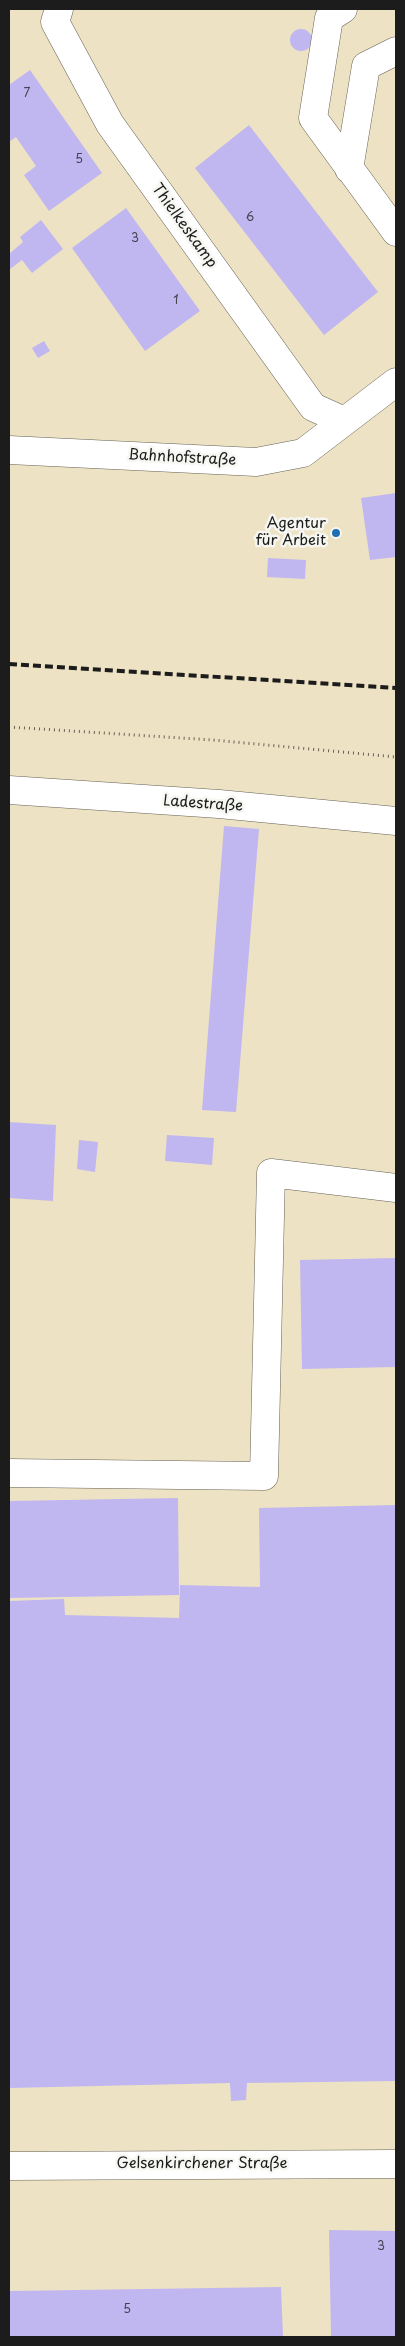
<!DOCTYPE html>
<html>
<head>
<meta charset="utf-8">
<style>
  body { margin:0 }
  #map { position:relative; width:405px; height:2346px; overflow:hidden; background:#ede2c3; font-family:"Playpen Sans",sans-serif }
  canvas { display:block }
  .frame { position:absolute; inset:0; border:10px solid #1c1c1c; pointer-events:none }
</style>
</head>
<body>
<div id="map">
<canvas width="405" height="2346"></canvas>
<div class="frame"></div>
</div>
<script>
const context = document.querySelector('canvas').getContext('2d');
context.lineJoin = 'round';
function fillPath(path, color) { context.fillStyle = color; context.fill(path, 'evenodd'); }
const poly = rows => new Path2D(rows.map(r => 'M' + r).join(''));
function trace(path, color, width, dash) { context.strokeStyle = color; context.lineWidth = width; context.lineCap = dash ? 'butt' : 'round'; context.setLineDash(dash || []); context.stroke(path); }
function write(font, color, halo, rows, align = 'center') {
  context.font = font + ' "Playpen Sans",sans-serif'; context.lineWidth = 5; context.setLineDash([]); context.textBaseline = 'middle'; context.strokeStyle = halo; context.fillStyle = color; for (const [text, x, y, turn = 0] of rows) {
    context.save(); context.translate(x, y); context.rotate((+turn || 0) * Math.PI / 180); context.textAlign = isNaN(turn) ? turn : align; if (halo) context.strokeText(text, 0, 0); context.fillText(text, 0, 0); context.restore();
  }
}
fillPath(poly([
  '290 40a11 11 0 1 1 22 0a11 11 0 1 1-22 0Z',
  [30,70,102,173,49,211,24,175,36,166,16,137,9,142,9,85],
  [249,125,378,292,324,335,195,168],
  [126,208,200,311,145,351,72,248],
  [41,220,63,249,32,273,22,260,10,269,9,254,23,242,20,237],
  [44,341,50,351,38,358,32,348],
  [396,493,396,557,370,560,361,498],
  [268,558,306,560,305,579,267,577],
  [224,826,259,829,236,1112,202,1110],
  [9,1122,56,1125,53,1201,9,1198],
  [167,1135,214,1138,212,1165,165,1161],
  [79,1140,98,1142,95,1172,77,1169],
  [396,1258,396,1367,302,1369,300,1260],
  [178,1498,179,1595,9,1598,9,1501],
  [396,1505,396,2081,247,2083,246,2100,231,2101,230,2083,9,2088,9,1601,64,1599,65,1615,179,1618,180,1585,260,1587,259,1508],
  [329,2230,396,2231,396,2337,331,2337],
  [281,2287,283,2337,9,2337,9,2291]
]), '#c0b7f1');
const minor = poly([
  [59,9,55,22,110,124,313,407,344,421],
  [343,9,329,18,313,118,396,232],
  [349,169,366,66,396,51],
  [9,450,256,462,303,453,396,382],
  [9,790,219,804,396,821],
  [9,1473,264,1476,271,1173,396,1188],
  [9,2166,396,2164]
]);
trace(minor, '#656156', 29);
trace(poly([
  [9,727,213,740,396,757]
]), '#656156', 3, [1, 4]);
trace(minor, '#fff', 28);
trace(poly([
  [9,664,396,688]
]), '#1c1c1c', 4, [8, 4]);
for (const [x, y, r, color] of [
  [336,533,5,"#1f6fb2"]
]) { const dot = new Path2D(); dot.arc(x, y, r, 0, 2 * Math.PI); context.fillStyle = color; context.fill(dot); trace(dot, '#f6f6f2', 2); }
write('12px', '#454351', null, [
  ["7",27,94],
  ["5",79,160],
  ["6",250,218],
  ["3",135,239],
  ["1",176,301],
  ["3",381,2247],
  ["5",127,2310]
]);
write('15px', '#1c1c1c', '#f6f6f2', [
  ["Thielkeskamp",184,226,54],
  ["Bahnhofstraße",182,458,3],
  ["Ladestraße",203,804,4],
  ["Gelsenkirchener Straße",202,2164]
]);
write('15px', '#1c1c1c', '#f6f6f2', [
  ["Agentur",326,524],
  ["für Arbeit",326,541]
], 'right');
</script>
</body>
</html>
